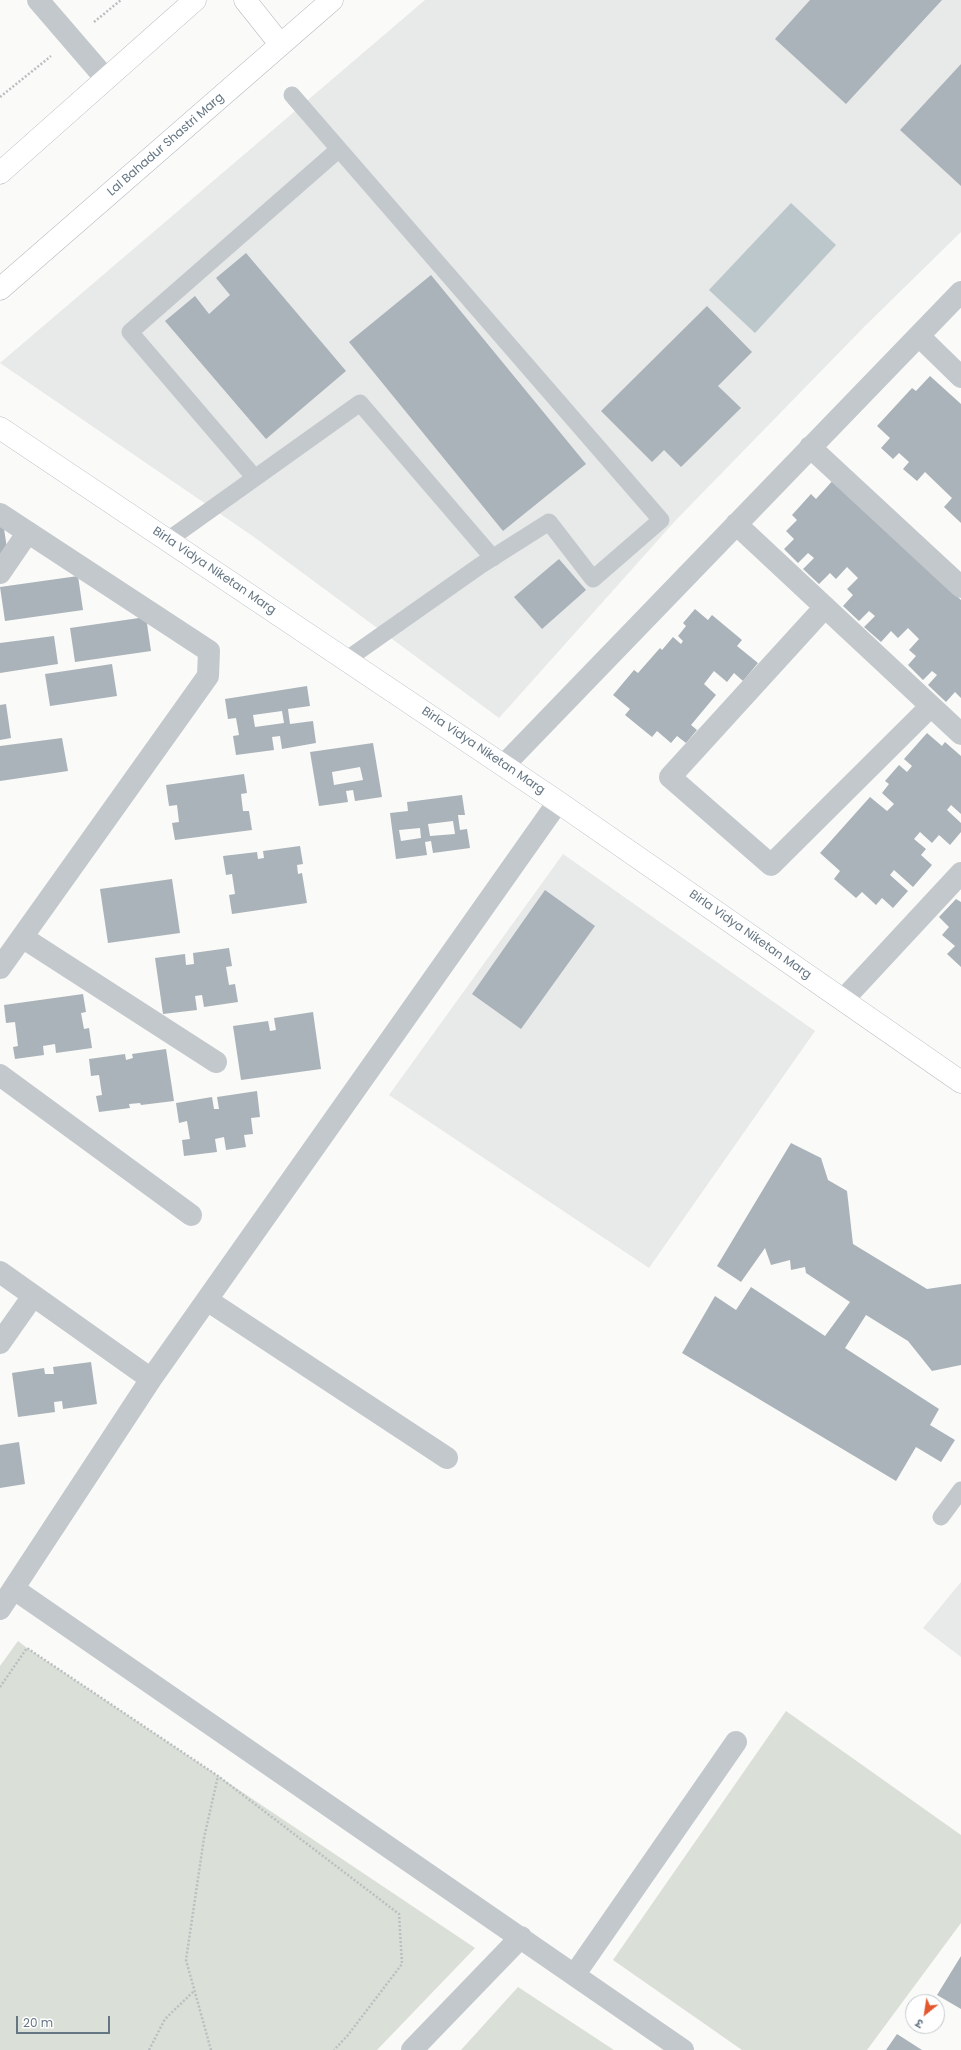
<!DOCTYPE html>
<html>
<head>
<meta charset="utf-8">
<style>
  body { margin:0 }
  #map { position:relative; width:961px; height:2050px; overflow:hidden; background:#fafaf8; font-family:Poppins,"Noto Sans Devanagari",sans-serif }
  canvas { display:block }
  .north { position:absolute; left:905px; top:1994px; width:40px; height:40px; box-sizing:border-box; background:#fff; border:1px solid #c1c8cd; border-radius:50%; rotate:210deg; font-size:11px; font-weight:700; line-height:16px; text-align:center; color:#657683 }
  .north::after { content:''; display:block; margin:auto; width:14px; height:18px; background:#e4572e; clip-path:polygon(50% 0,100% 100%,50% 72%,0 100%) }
  .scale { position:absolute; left:16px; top:2016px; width:94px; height:18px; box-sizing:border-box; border:2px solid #657683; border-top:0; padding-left:5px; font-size:12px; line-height:14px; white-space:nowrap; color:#657683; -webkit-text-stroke:3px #fff; paint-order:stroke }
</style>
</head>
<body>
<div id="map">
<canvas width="961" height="2050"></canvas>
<div class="north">उ</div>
<div class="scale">20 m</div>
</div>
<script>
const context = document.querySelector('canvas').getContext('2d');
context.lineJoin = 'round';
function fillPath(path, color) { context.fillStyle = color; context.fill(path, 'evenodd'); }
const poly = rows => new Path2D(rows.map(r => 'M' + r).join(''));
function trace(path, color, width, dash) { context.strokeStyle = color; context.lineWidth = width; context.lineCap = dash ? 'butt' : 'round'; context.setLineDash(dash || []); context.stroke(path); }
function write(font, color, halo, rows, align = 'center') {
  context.font = font + ' Poppins,sans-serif'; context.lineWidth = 4; context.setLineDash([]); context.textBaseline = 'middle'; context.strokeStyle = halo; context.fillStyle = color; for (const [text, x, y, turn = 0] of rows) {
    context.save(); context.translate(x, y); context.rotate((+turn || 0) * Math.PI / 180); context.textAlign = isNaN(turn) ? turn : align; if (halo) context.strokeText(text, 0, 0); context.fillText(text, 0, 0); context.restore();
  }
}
fillPath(poly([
  [425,0,961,0,961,232,865,326,676,520,499,718,254,537,0,363],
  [563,854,815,1031,649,1268,389,1095],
  [961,1582,961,1657,923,1628]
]), '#e8e9e9');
fillPath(poly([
  [18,1641,27,1648,475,1948,377,2050,0,2050,0,1666],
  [786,1711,961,1835,961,1923,867,2050,742,2050,613,1960],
  [518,1987,614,2050,461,2050]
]), '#dadfd7');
fillPath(poly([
  [791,203,836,245,755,333,709,290]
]), '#bbc7cb');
fillPath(poly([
  [810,0,942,0,846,104,775,39],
  [961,64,961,186,900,130],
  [246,253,346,371,266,439,165,321,195,296,209,314,230,295,216,278],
  [431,275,586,464,503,531,349,342],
  [707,306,752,352,718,386,741,408,681,467,664,450,652,462,601,411],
  [930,376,961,404,961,523,944,507,952,498,925,472,917,481,903,469,909,462,899,453,893,459,881,448,890,438,877,426,912,388,916,391],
  [835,478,961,600,961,698,955,692,946,702,928,685,937,675,932,671,923,680,908,665,916,656,909,650,919,639,908,628,898,638,891,631,881,642,864,627,875,616,869,611,859,621,843,606,853,595,847,589,858,578,847,567,836,579,830,573,819,584,803,569,814,558,808,553,798,563,784,549,794,539,786,531,797,520,792,515,811,494,816,499],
  [3,522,8,555,0,557,0,523],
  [559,559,586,590,542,629,514,597],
  [78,576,83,610,5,621,0,587],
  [695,609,708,620,712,615,742,640,737,646,758,663,743,681,734,673,727,682,714,671,704,684,716,695,691,725,697,730,686,743,677,736,671,743,657,731,652,737,625,715,630,709,613,695,634,670,638,673,660,648,662,650,673,637,681,644,683,641,678,636,686,626,683,623],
  [146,617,151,651,75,662,70,628],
  [54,636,58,664,0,673,0,643],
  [112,664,117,696,50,706,45,674],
  [307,686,310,706,288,709,290,724,313,721,316,743,282,749,280,736,272,737,274,750,236,755,233,736,239,735,236,718,228,719,225,699],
  [282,711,284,723,255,727,253,715],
  [6,704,11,738,0,740,0,705],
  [927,733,942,746,945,742,961,756,961,814,951,805,947,810,961,823,961,832,950,845,939,835,932,843,920,832,914,839,926,849,921,855,932,865,913,887,894,870,890,875,908,891,893,908,882,898,876,905,862,892,856,898,834,879,840,871,820,853,870,797,887,811,894,804,882,793,889,784,885,781,899,765,907,772,912,766,904,759],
  [62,738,68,771,0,781,0,746],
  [373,743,382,797,355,801,353,790,346,791,348,802,319,806,310,752],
  [360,767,363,780,334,785,332,772],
  [244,774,247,793,241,794,243,811,249,811,252,830,175,840,172,823,179,822,177,805,169,806,166,785],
  [462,795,465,815,458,815,460,830,467,829,470,848,433,853,431,841,425,842,427,855,396,859,390,813,408,811,407,802],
  [453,821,455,834,430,836,428,824],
  [420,828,421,838,401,841,399,830],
  [300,846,303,864,297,865,298,874,302,873,307,903,232,914,229,895,235,894,232,874,226,875,223,856,257,852,258,859,264,858,263,851],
  [172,879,180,933,108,943,100,889],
  [545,890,595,926,521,1029,472,994],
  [956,899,961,902,961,967,947,954,955,946,942,935,949,927,939,917],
  [229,948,232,966,226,967,229,985,235,984,238,1002,204,1007,202,995,195,996,197,1010,163,1014,155,958,185,954,186,965,194,964,193,953],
  [83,994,86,1012,81,1013,84,1029,89,1028,92,1048,56,1053,55,1044,43,1046,44,1055,15,1059,13,1047,18,1046,15,1022,6,1023,4,1005],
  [313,1012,321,1069,241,1080,233,1026,268,1021,270,1031,276,1030,274,1018],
  [166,1049,174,1101,141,1105,140,1103,129,1104,130,1108,99,1112,96,1096,102,1095,99,1075,91,1076,89,1059,125,1054,126,1060,133,1058,132,1054],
  [257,1091,260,1117,251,1118,253,1134,244,1135,246,1147,226,1150,224,1137,215,1139,217,1152,184,1156,182,1140,190,1139,187,1121,179,1123,176,1103,212,1097,214,1109,219,1109,217,1097],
  [791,1143,821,1158,828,1180,847,1191,853,1244,927,1289,961,1284,961,1365,932,1371,908,1341,866,1315,845,1348,939,1409,930,1425,955,1440,941,1462,916,1447,896,1481,682,1353,715,1296,736,1310,751,1287,825,1336,850,1302,806,1273,805,1267,791,1270,790,1260,771,1265,765,1248,741,1282,717,1266],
  [91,1362,97,1404,63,1409,62,1401,54,1402,55,1412,18,1417,12,1373,44,1368,45,1374,54,1374,53,1367],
  [19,1442,25,1484,0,1488,0,1445],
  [961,1956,961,2009,937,1995],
  [897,2034,922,2050,886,2050]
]), '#aab3b9');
const secondary = poly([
  [245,0,280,44],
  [0,173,195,0],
  [0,289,332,0],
  [0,428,558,802,961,1082]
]);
trace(secondary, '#b3babf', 23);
trace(poly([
  [94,22,121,0],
  [0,97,51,56],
  [0,1687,27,1648,218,1776,399,1914,402,1964,348,2035,334,2050],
  [149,2050,165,2019,194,1991],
  [211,2050,186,1960,204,1838,218,1776]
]), '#bbbfc2', 2.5, [2, 2]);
trace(poly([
  [292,95,661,520,593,579,549,522,481,565,346,660],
  [255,478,130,332,338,150],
  [168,540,360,403,493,558],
  [941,1517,961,1490]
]), '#c3c8cc', 17);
trace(poly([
  [38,0,106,79],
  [919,336,961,377],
  [810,447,961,587],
  [0,514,209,651,208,676,0,968],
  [736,524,961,734],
  [0,573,28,532],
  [825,607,670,777,771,865,931,706],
  [504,765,961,292],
  [22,937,216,1062],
  [843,1000,961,873],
  [0,1075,191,1215],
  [0,1272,151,1379,0,1609],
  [207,1300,447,1458],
  [0,1343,33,1296],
  [151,1379,558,802],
  [14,1589,683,2050],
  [575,1974,736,1742],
  [412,2050,521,1937]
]), '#c3c8cc', 22);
trace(secondary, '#fff', 22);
write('12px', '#657683', '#fff', [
  ["Lal Bahadur Shastri Marg",166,145,-41],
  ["Birla Vidya Niketan Marg",214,571,34],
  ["Birla Vidya Niketan Marg",483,751,34],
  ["Birla Vidya Niketan Marg",750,935,35]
]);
</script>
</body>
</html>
